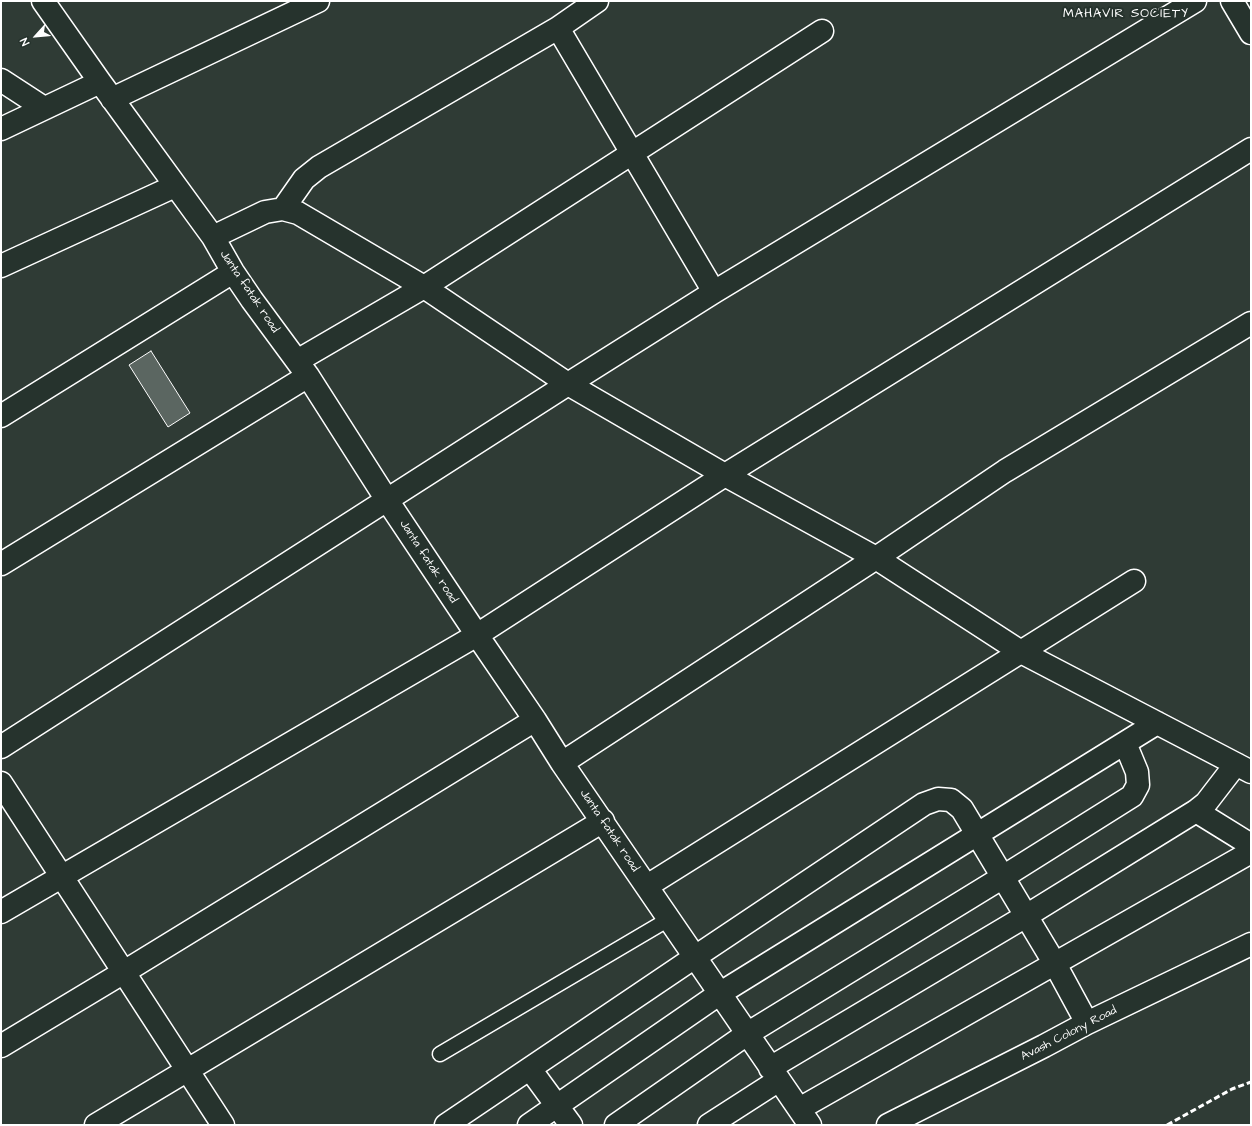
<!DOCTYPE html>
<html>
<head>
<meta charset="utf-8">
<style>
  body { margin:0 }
  #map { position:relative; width:1252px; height:1126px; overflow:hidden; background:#2f3b35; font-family:"Architects Daughter",sans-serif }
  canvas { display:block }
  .frame { position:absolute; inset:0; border:2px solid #fff; pointer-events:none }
  .north { position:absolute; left:16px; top:16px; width:40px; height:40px; -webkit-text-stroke:3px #26332d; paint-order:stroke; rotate:243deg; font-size:11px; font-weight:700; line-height:16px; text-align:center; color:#fff }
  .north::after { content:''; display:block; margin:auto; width:14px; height:18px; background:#fff; clip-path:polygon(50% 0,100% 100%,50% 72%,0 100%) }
</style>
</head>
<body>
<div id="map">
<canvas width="1252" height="1126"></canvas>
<div class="frame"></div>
<div class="north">N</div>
</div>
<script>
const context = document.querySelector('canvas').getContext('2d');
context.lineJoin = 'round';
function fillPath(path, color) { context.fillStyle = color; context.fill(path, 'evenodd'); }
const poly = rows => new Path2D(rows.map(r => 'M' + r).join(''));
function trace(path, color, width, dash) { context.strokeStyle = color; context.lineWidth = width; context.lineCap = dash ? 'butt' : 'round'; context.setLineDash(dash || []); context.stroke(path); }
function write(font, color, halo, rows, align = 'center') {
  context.font = font + ' "Architects Daughter",sans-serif'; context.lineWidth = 4; context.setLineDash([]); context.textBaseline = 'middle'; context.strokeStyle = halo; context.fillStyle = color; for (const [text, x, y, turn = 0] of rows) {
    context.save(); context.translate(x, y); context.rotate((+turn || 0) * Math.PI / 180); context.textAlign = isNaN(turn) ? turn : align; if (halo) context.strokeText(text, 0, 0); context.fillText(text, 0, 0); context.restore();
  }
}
const building = poly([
  [151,351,190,413,168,427,129,365,151,351]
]);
fillPath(building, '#5b6661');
trace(building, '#fff', 1);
const service = poly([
  [440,1054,669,919]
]);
const minor = poly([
  [43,1,100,82,213,237,233,272,252,300,308,376,387,500,477,635,535,720,562,763,810,1125],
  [1232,1,1251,33],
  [558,28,714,292],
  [1,80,44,108],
  [112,99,318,1],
  [1,129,100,82],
  [283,209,304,179,319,167,558,28,597,1],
  [213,237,265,212,283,209,298,213,424,287,568,384,725,475,876,558,1021,652,1251,772],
  [1,266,175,186],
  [297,361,424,287,822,31],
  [1,416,233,272],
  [1,564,308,376],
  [1,747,568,384,714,292,1195,1],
  [562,763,876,558,1005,471,1251,323],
  [1,783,223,1125],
  [1196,811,1251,845],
  [647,886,1134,581],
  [1,912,477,635,725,475,1251,149],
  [1,1046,124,972,535,720],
  [770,1068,1026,916,1196,811,1206,803,1236,764],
  [530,1069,571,1125],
  [799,1109,1251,852],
  [96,1125,603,821],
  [446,1125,695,957,924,804,938,799,951,800,962,809,1055,964,1087,1023],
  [529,1125,719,994,1157,723],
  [616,1125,747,1034,1003,877,1132,796,1138,785,1137,772,1125,743],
  [709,1125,779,1080],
  [888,1125,1044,1046,1087,1023,1251,944]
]);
trace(service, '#fff', 17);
trace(minor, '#fff', 25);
trace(service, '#26332d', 14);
trace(minor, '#26332d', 22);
trace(poly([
  [1167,1125,1232,1089,1251,1082]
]), '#fff', 3, [6, 3]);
write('12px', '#fff', '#26332d', [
  ["Janta fatak road",249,292,56],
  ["Janta fatak road",428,562,57],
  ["Janta fatak road",609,831,56],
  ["Avash Colony Road",1069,1034,-27]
]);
context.letterSpacing = '1px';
write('13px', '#fff', '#26332d', [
  ["MAHAVIR SOCIETY",1126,14]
]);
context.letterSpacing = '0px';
</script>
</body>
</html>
